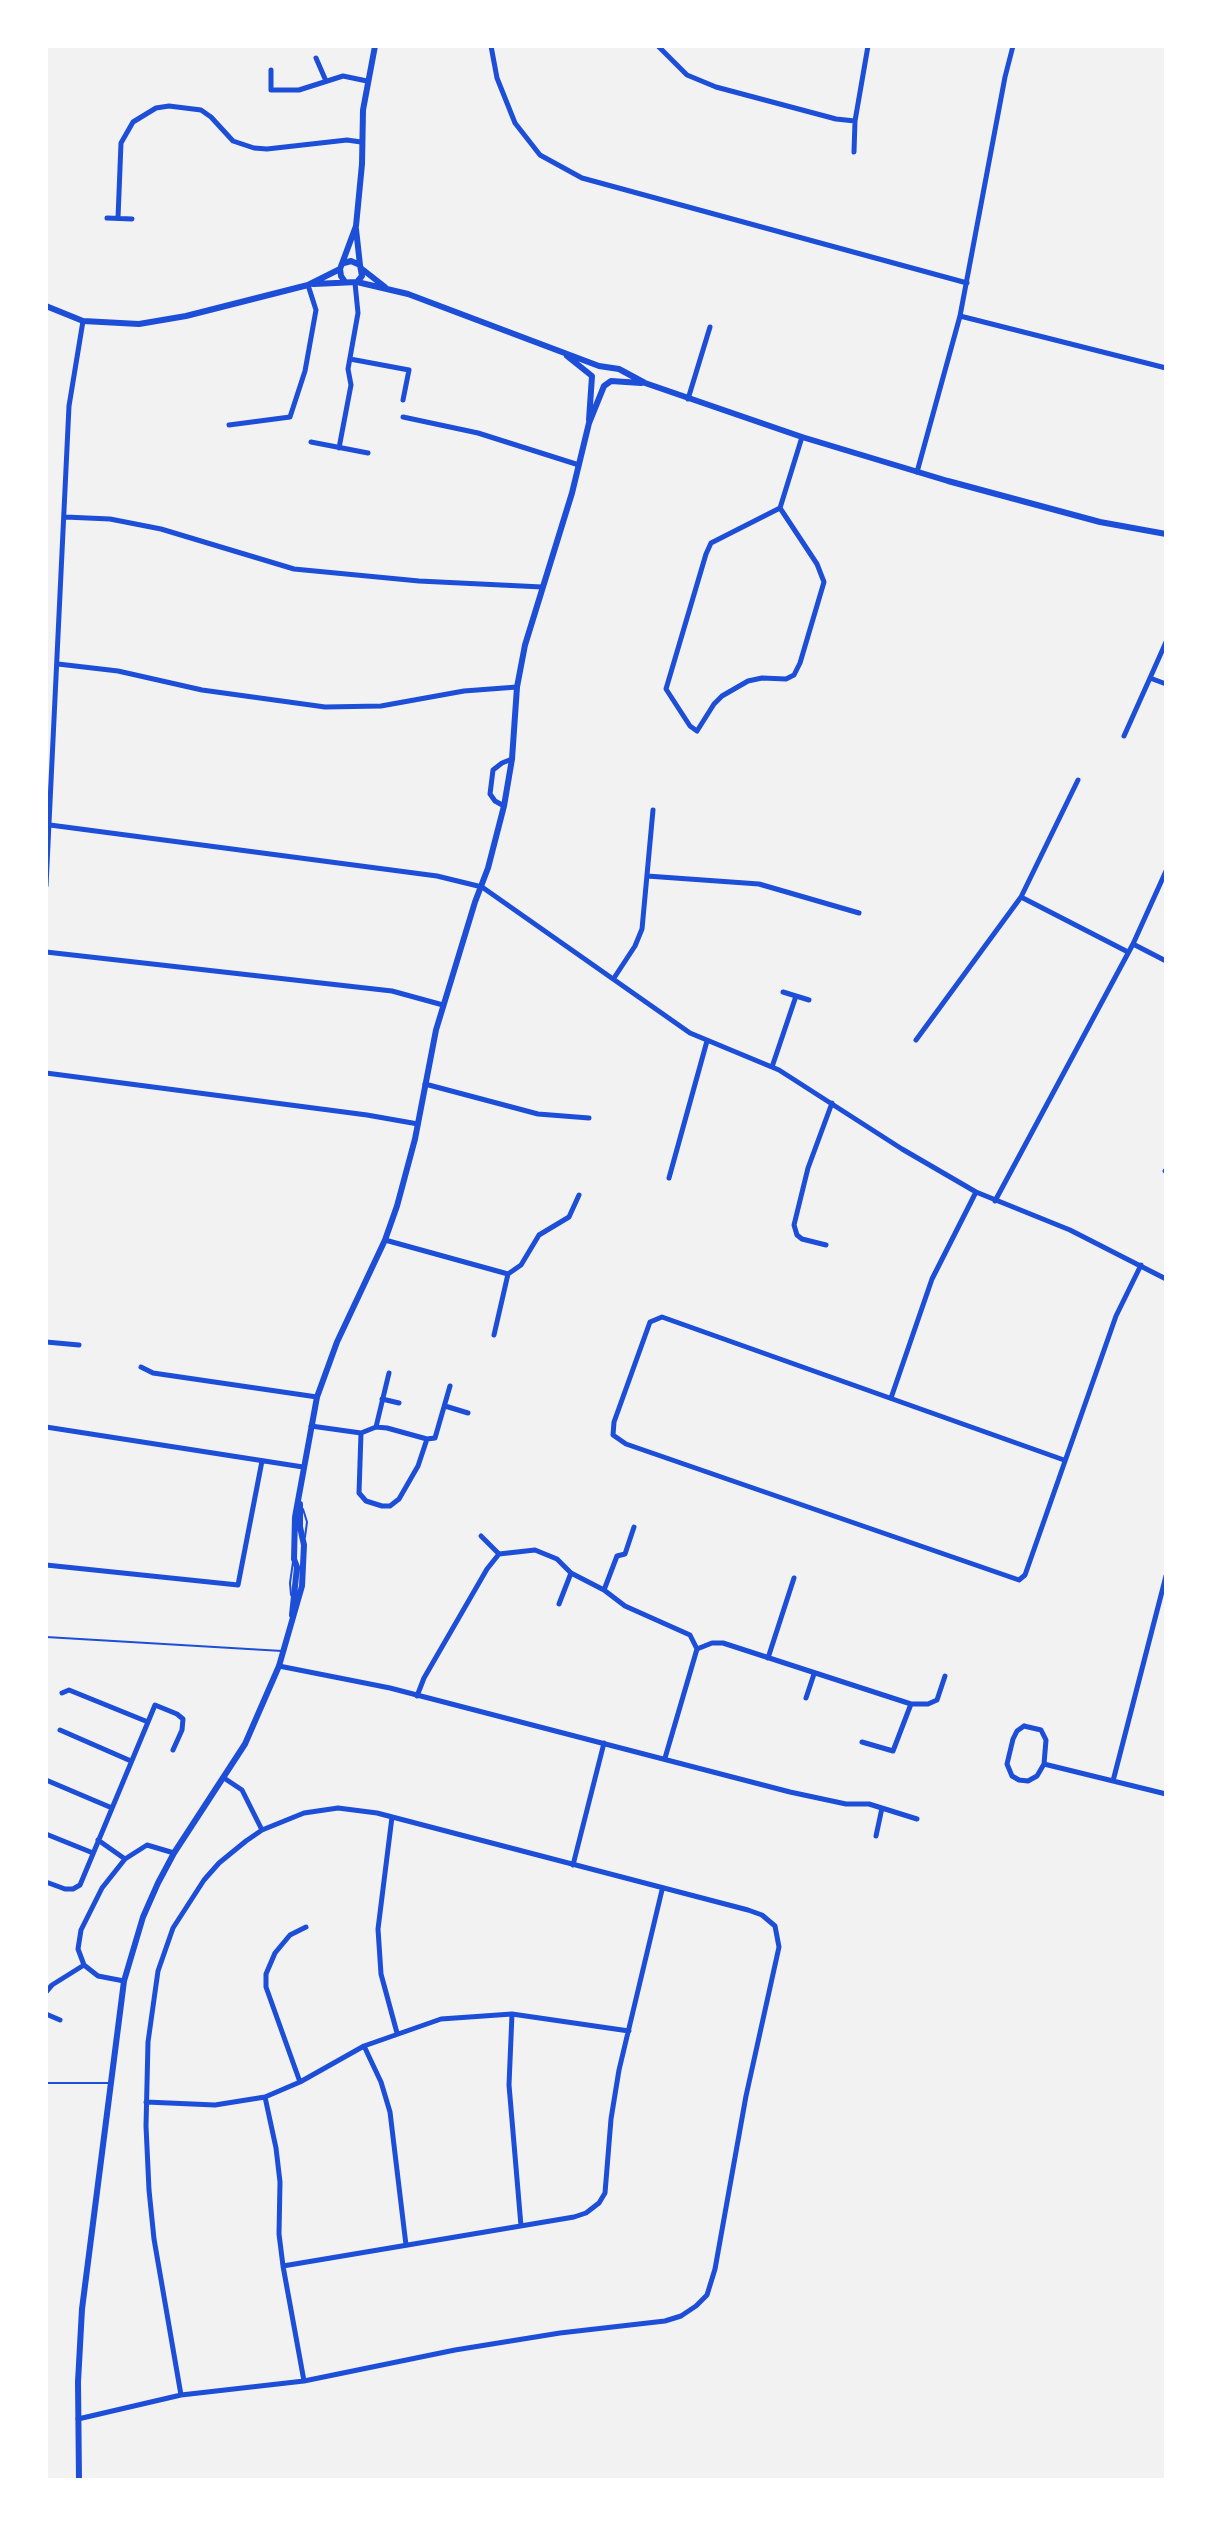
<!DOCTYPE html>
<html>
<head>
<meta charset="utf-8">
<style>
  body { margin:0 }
  #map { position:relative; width:1212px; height:2526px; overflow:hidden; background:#f2f2f2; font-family:"Work Sans",sans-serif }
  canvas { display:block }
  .frame { position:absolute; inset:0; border:48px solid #fff; pointer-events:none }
</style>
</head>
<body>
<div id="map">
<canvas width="1212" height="2526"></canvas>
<div class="frame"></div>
</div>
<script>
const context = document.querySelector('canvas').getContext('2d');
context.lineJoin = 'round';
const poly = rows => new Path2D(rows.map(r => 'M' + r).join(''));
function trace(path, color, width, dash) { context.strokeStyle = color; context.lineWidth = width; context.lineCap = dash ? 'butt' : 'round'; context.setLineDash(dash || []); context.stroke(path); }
trace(poly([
  [303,1509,307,1522,305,1537],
  [291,1595,290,1583,293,1562],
  [46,1637,282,1651],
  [46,2083,109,2083]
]), '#1d4ed8', 2);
trace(poly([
  [491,46,497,78,515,123,540,155,582,178,967,283],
  [658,46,687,75,716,87,836,119,855,121],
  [316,58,326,81],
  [271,70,271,90,299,90,343,76,367,81],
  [854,152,855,121,868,46],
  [107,218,132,219],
  [118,218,121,143,133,122,156,108,169,106,201,110,211,117,233,141,254,148,267,149,347,140,361,142],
  [960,316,1166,368],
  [350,359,409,370,403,400],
  [688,399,710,327],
  [403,417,478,433,579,465],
  [229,425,290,417,305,371,316,310,308,285],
  [311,442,368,453],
  [339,448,351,385,348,369,358,313,355,283],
  [917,472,960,316,1005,77,1013,46],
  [780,508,711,543,706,554,666,689,690,726,697,731,714,704,722,696,748,681,762,678,786,679,794,675,800,663,824,582,817,564,780,508,802,437],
  [65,517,110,519,161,529,294,569,419,581,542,587],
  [58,664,118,671,202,690,325,707,381,706,464,691,517,687],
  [1150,678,1166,642],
  [1124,736,1150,678,1166,684],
  [504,806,495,801,490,794,493,770,502,763,512,759],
  [50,825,437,876,482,887,690,1033,779,1070,902,1149,976,1192,1070,1230,1166,1279],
  [647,876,759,884,859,913],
  [46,886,69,406,83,321],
  [1021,897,1078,780],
  [1133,944,1166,961],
  [46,952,392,991,443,1005],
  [614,978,635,946,642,929,653,810],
  [783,992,809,1000],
  [916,1040,1021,897,1128,952],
  [772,1067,796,996],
  [46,1073,367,1115,418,1124],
  [425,1084,538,1114,589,1118],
  [1165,1171,1166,1170],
  [669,1178,707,1041],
  [995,1201,1133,944,1166,871],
  [385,1240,508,1274,521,1265,539,1235,569,1217,579,1195],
  [826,1245,802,1239,797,1235,794,1225,808,1168,832,1103],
  [494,1335,508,1274],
  [46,1342,79,1345],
  [141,1367,153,1373,317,1397],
  [891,1398,932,1279,976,1192],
  [382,1399,399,1403],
  [445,1406,468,1413],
  [311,1426,361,1433,376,1427,387,1428,427,1439,435,1438,450,1386],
  [46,1427,303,1467],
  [376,1427,389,1373],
  [361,1433,359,1493,366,1501,382,1506,390,1506,399,1499,418,1466,427,1439],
  [1064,1460,662,1317,650,1322,614,1422,613,1435,626,1444,1019,1580,1025,1575,1116,1316,1141,1265],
  [481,1536,499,1554],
  [46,1565,238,1585,262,1461],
  [604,1590,617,1556,625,1554,634,1527],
  [559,1604,571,1573],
  [697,1649,712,1643,723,1643,911,1704,928,1704,937,1700,945,1676],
  [768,1658,794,1578],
  [279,1666,390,1688,790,1792,846,1804,869,1804,917,1819],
  [417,1696,424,1678,487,1569,499,1554,535,1550,557,1559,571,1573,604,1590,625,1606,690,1635,697,1649,665,1758],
  [806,1698,814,1674],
  [148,1722,155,1705,177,1714,183,1719,182,1730,173,1750],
  [1024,1726,1041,1730,1046,1740,1044,1764,1037,1776,1028,1781,1019,1780,1012,1776,1007,1764,1013,1739,1017,1731,1024,1726],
  [60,1730,131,1761],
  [862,1742,893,1751,911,1704],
  [1044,1764,1166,1794],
  [224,1778,242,1790,262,1830],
  [46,1780,112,1808],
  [1113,1781,1166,1576],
  [392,1817,378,1929,381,1974,397,2033],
  [46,1834,93,1853],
  [876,1836,882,1808],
  [98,1840,125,1859],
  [573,1865,604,1743],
  [46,1882,65,1889,73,1889,80,1885,148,1722,69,1690,62,1693],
  [124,1981,98,1976,84,1965,78,1949,81,1930,102,1888,125,1859,147,1845,174,1853],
  [46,1992,52,1985,84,1965],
  [46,2014,60,2020],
  [512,2014,509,2085,521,2226],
  [364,2046,381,2082,390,2112,406,2245],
  [300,2082,266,1987,266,1974,275,1953,290,1935,306,1927],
  [265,2097,276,2148,280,2182,279,2234,283,2266,304,2381],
  [146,2102,215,2105,265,2097,300,2082,364,2046,441,2019,512,2014,629,2031],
  [283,2266,574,2217,586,2213,599,2203,605,2193,611,2119,619,2070,662,1890],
  [78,2419,181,2395,304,2381,455,2350,560,2333,665,2321,681,2316,696,2306,707,2295,715,2269,746,2096,779,1947,775,1926,762,1915,748,1910,377,1813,338,1808,304,1813,262,1830,246,1841,219,1863,204,1880,173,1928,158,1971,148,2042,146,2126,149,2190,154,2239,181,2395]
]), '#1d4ed8', 5);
trace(poly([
  [356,229,360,265],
  [344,263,351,261,360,265,362,276,357,282],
  [362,269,385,287],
  [345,282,341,276,340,269,356,226,362,164,363,110,375,46],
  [314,284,357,282,408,294,599,366,619,369,645,383,802,437,948,481,1100,522,1166,534],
  [46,306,83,321,139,324,186,316,308,285,340,269],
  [567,356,592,376,589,420],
  [604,386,611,381,641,383],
  [292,1615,297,1567,294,1559,295,1517,317,1397,337,1342,385,1240,397,1206,415,1139,436,1030,475,902,488,868,504,806,512,759,517,687,525,645,572,493,589,423,604,386],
  [79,2480,78,2382,82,2309,124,1981,143,1917,158,1883,174,1853,245,1744,279,1666,302,1586,304,1545,300,1527,300,1504]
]), '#1d4ed8', 6);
</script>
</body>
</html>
